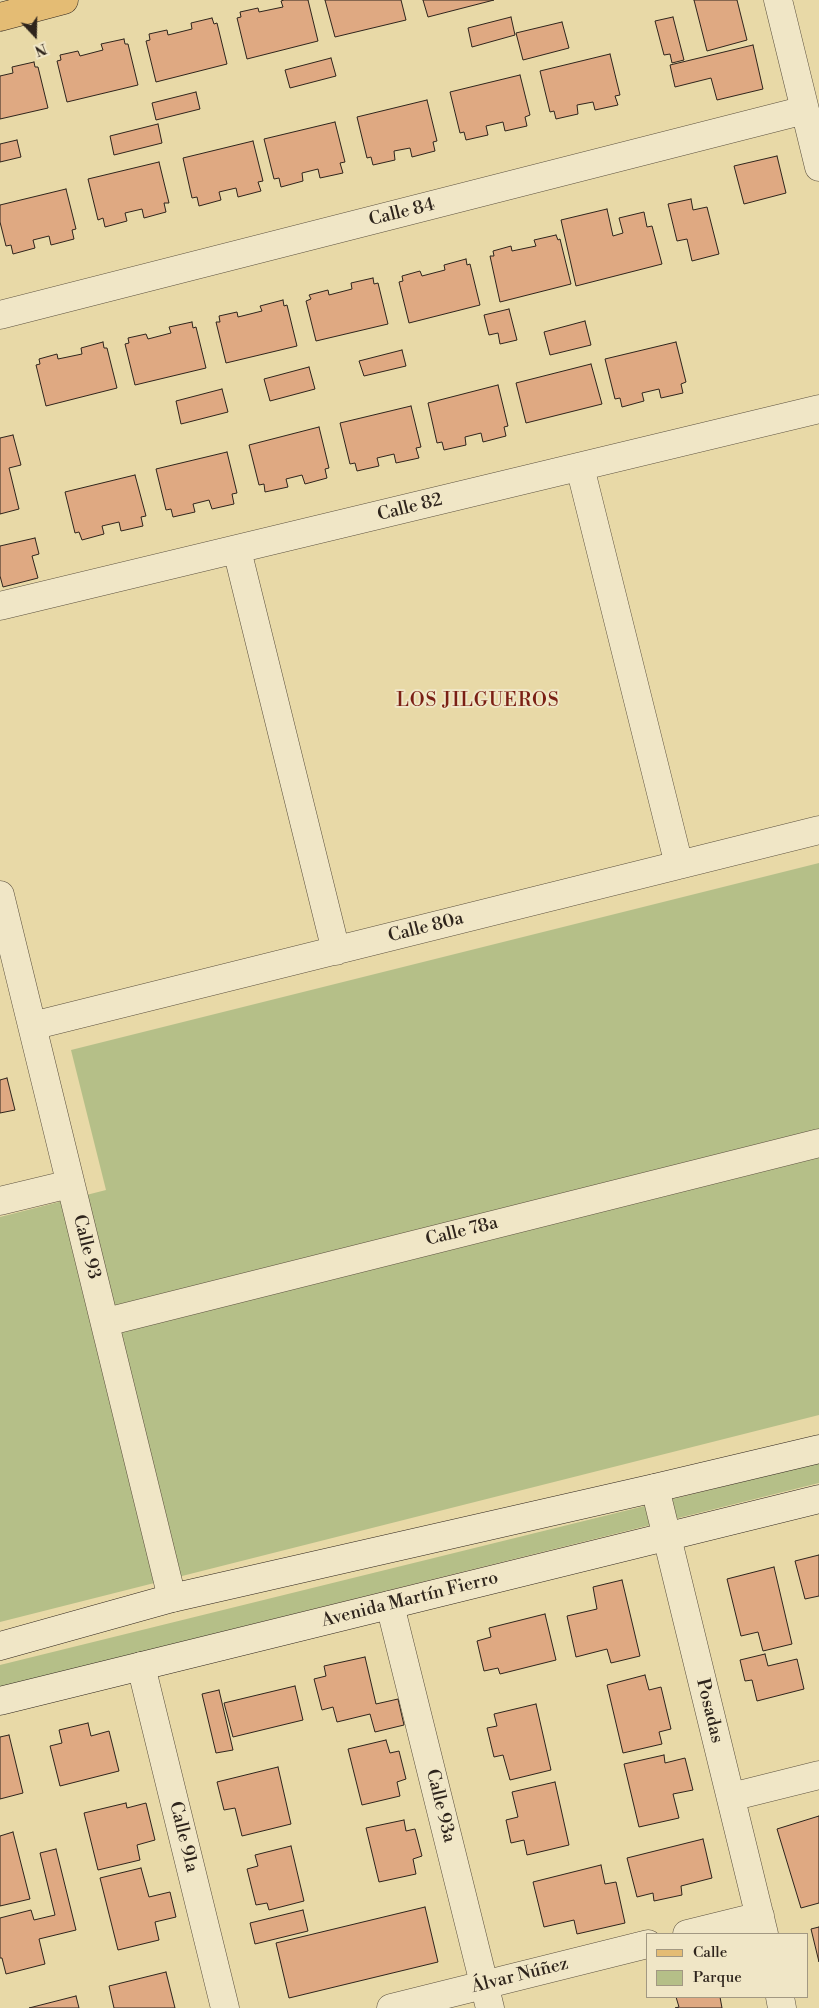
<!DOCTYPE html>
<html>
<head>
<meta charset="utf-8">
<style>
  body { margin:0 }
  #map { position:relative; width:819px; height:2008px; overflow:hidden; background:#e8d9a7; font-family:"Libre Bodoni",serif }
  canvas { display:block }
  .legend { position:absolute; left:646px; top:1933px; width:162px; height:65px; box-sizing:border-box; background:#f0e6c6; border:1px solid #a29882; margin:0; padding:6px 9px; list-style:none; font-size:15px; color:#2e241c }
  .legend li { display:flex; align-items:center; gap:10px; height:25px }
  .legend b { width:25px; border:1px solid #a29882 }
  .north { position:absolute; left:10px; top:10px; width:50px; height:50px; -webkit-text-stroke:4px #f0e6c6; paint-order:stroke; rotate:159deg; font-size:14px; font-weight:700; line-height:20px; text-align:center; color:#2e241c }
  .north::after { content:''; display:block; margin:auto; width:18px; height:22px; background:#2e241c; clip-path:polygon(50% 0,100% 100%,50% 72%,0 100%) }
</style>
</head>
<body>
<div id="map">
<canvas width="819" height="2008"></canvas>
<ul class="legend">
<li><b style="height:6px;background:#e4bc74"></b>Calle</li>
<li><b style="height:14px;background:#b5bf88"></b>Parque</li>
</ul>
<div class="north">N</div>
</div>
<script>
const context = document.querySelector('canvas').getContext('2d');
context.lineJoin = 'round';
function fillPath(path, color) { context.fillStyle = color; context.fill(path, 'evenodd'); }
const poly = rows => new Path2D(rows.map(r => 'M' + r).join(''));
function trace(path, color, width, dash) { context.strokeStyle = color; context.lineWidth = width; context.lineCap = dash ? 'butt' : 'round'; context.setLineDash(dash || []); context.stroke(path); }
function write(font, color, halo, rows, align = 'center') {
  context.font = font + ' "Libre Bodoni",serif'; context.lineWidth = 4; context.setLineDash([]); context.textBaseline = 'middle'; context.strokeStyle = halo; context.fillStyle = color; for (const [text, x, y, turn = 0] of rows) {
    context.save(); context.translate(x, y); context.rotate((+turn || 0) * Math.PI / 180); context.textAlign = isNaN(turn) ? turn : align; if (halo) context.strokeText(text, 0, 0); context.fillText(text, 0, 0); context.restore();
  }
}
fillPath(poly([
  [819,863,819,1415,0,1622,0,1217,106,1190,71,1050],
  [819,1463,819,1483,0,1687,0,1665]
]), '#b5bf88');
const building = poly([
  [308,0,318,41,247,59,237,18,241,17,240,12,258,8,259,12,283,7,281,1,284,0,308,0],
  [325,0,401,0,406,20,335,37,325,0],
  [423,0,494,0,428,17,423,0],
  [694,0,737,0,747,40,707,51,694,0],
  [511,17,515,35,472,47,468,28,511,17],
  [673,17,684,60,672,63,670,54,664,55,655,21,673,17],
  [212,18,214,24,217,23,227,64,156,82,146,41,150,40,149,34,167,30,168,35,192,29,191,23,212,18],
  [562,22,569,48,523,60,516,33,562,22],
  [124,39,125,44,128,44,138,85,67,102,57,61,61,60,60,55,78,51,80,56,103,50,101,44,124,39],
  [753,45,763,89,717,100,711,78,675,87,670,65,753,45],
  [610,54,620,95,615,96,618,105,595,110,593,102,577,105,578,114,556,119,554,111,550,112,540,71,610,54],
  [331,58,336,76,290,88,285,70,331,58],
  [34,62,35,67,38,67,48,108,0,119,0,76,13,73,12,67,34,62],
  [520,75,530,115,525,117,527,126,505,131,503,122,486,126,488,135,466,140,464,132,460,133,450,92,520,75],
  [196,92,200,109,156,120,152,103,196,92],
  [427,100,437,141,433,142,435,151,412,157,410,148,394,151,395,160,373,165,371,157,367,158,357,117,427,100],
  [335,122,345,162,340,163,343,173,320,178,318,169,302,173,303,181,281,187,279,178,274,179,264,139,335,122],
  [158,124,162,143,114,155,110,136,158,124],
  [17,140,21,157,0,162,0,144,17,140],
  [253,141,263,181,258,182,261,191,238,197,236,188,219,192,221,200,199,206,197,197,192,198,183,158,253,141],
  [777,156,786,193,744,204,734,166,777,156],
  [159,162,169,203,164,203,166,212,144,218,142,209,125,213,127,221,105,227,103,218,98,220,88,179,159,162],
  [66,189,76,229,72,230,74,239,51,245,49,236,33,240,35,248,13,254,11,245,6,246,0,222,0,205,66,189],
  [691,199,693,210,707,207,719,254,692,261,687,239,677,241,668,204,691,199],
  [607,209,613,236,623,233,619,218,644,212,647,227,652,226,662,264,576,286,561,220,607,209],
  [556,235,558,240,560,239,571,284,500,302,490,256,494,256,493,251,511,246,512,251,536,246,534,240,556,235],
  [466,259,467,265,470,264,480,305,409,323,399,282,403,281,402,276,420,271,422,276,445,270,444,265,466,259],
  [373,278,374,284,378,283,388,324,316,341,306,301,311,299,309,295,328,290,329,295,352,289,351,283,373,278],
  [283,300,284,306,287,305,297,346,226,363,216,322,220,322,219,316,237,312,238,317,262,311,260,306,283,300],
  [509,309,517,340,500,344,498,333,489,335,484,315,509,309],
  [585,321,591,345,550,355,544,332,585,321],
  [192,322,193,328,196,327,206,368,135,385,125,344,129,343,128,338,146,334,148,339,171,333,169,327,192,322],
  [103,342,104,348,107,348,117,388,46,406,36,365,40,364,39,359,57,354,58,359,82,354,81,348,103,342],
  [676,342,686,382,681,384,683,393,661,398,659,389,642,393,644,401,622,407,620,398,615,399,605,359,676,342],
  [402,350,406,366,364,376,359,361,402,350],
  [591,364,602,404,526,423,516,383,591,364],
  [309,367,315,389,270,401,264,379,309,367],
  [498,385,508,426,504,427,506,436,483,442,481,433,465,437,466,445,444,450,442,442,437,443,428,403,498,385],
  [222,389,228,412,181,424,176,401,222,389],
  [411,406,421,447,416,448,419,458,396,463,394,454,377,458,379,466,357,471,355,463,350,464,340,423,411,406],
  [319,427,329,468,325,469,327,478,305,484,302,475,286,479,288,487,265,492,264,484,259,485,249,445,319,427],
  [13,435,21,465,9,468,19,509,0,514,0,438,13,435],
  [227,452,237,493,232,494,234,504,212,509,209,500,193,504,195,512,173,517,171,509,166,510,156,469,227,452],
  [135,475,146,516,141,517,143,526,121,531,119,522,102,526,104,534,82,540,79,532,75,533,65,492,135,475],
  [35,538,39,554,32,556,38,578,3,587,0,576,0,546,35,538],
  [7,1078,15,1110,0,1113,0,1080,7,1078],
  [819,1555,819,1596,805,1599,795,1561,819,1555],
  [774,1567,792,1644,763,1651,758,1632,741,1636,727,1579,774,1567],
  [622,1580,640,1656,611,1663,607,1649,576,1657,567,1616,597,1609,593,1587,622,1580],
  [545,1614,556,1660,500,1674,498,1668,484,1671,477,1641,491,1637,489,1628,545,1614],
  [765,1654,768,1666,797,1659,804,1689,757,1701,752,1680,745,1681,740,1660,765,1654],
  [365,1657,376,1704,398,1699,404,1725,375,1732,370,1714,337,1722,333,1707,322,1710,314,1679,326,1676,324,1666,365,1657],
  [645,1675,649,1690,661,1687,671,1729,659,1732,662,1744,623,1753,607,1685,645,1675],
  [295,1686,303,1720,233,1737,224,1703,295,1686],
  [219,1690,233,1750,216,1753,202,1694,219,1690],
  [536,1704,551,1770,510,1780,503,1755,494,1757,487,1728,497,1726,494,1714,536,1704],
  [88,1723,91,1736,109,1731,119,1771,60,1786,50,1746,62,1743,59,1730,88,1723],
  [9,1735,23,1793,0,1799,0,1737,9,1735],
  [386,1740,390,1753,399,1751,406,1779,397,1782,400,1796,362,1805,348,1749,386,1740],
  [664,1755,665,1763,685,1758,693,1790,673,1794,679,1818,639,1827,624,1764,664,1755],
  [278,1767,291,1824,242,1836,235,1808,224,1810,217,1782,278,1767],
  [555,1782,569,1845,527,1855,524,1840,511,1843,506,1820,518,1817,512,1792,555,1782],
  [126,1803,127,1808,146,1803,155,1840,137,1845,140,1860,98,1870,84,1813,126,1803],
  [819,1816,819,1903,801,1908,777,1829,819,1816],
  [404,1820,406,1831,415,1829,422,1856,413,1859,416,1874,379,1882,366,1828,404,1820],
  [13,1832,30,1899,0,1906,0,1836,13,1832],
  [703,1839,712,1878,681,1886,682,1895,654,1901,653,1893,637,1897,627,1858,703,1839],
  [291,1846,304,1901,269,1910,267,1903,256,1905,247,1869,258,1866,255,1855,291,1846],
  [56,1849,76,1930,39,1939,45,1964,6,1974,2,1958,0,1958,0,1918,31,1910,34,1920,55,1915,40,1853,56,1849],
  [601,1865,605,1884,616,1882,625,1923,577,1934,574,1920,544,1927,533,1882,601,1865],
  [141,1868,149,1897,170,1892,176,1917,155,1922,159,1940,118,1950,100,1878,141,1868],
  [425,1907,438,1962,289,1998,276,1943,425,1907],
  [303,1910,308,1931,255,1944,250,1923,303,1910],
  [819,1927,819,1962,811,1929,819,1927],
  [166,1972,175,2008,114,2008,109,1986,166,1972],
  [76,1996,79,2008,29,2008,76,1996],
  [676,1997,720,1997,722,2008,675,2008,679,2007,676,1997]
]);
fillPath(building, '#dfa982');
trace(building, '#2e241c', 1);
const minor = poly([
  [778,0,819,167],
  [0,315,805,110],
  [580,467,679,865],
  [237,550,336,951],
  [0,606,819,409],
  [0,895,172,1598],
  [32,1026,819,830],
  [0,1201,70,1184],
  [106,1322,819,1143],
  [655,1488,764,1934],
  [390,1605,490,2008],
  [141,1666,225,2008],
  [731,1797,819,1775],
  [687,1934,760,1916],
  [780,1997,782,2008],
  [391,2008,648,1944]
]);
const secondary = poly([
  [0,1646,172,1598,655,1488,819,1449],
  [0,1701,819,1499]
]);
const primary = poly([
  [0,17,64,0]
]);
trace(minor, '#5c513f', 29);
trace(secondary, '#2e241c', 29);
trace(primary, '#2e241c', 29);
trace(minor, '#f0e6c6', 28);
trace(secondary, '#f0e6c6', 28);
trace(primary, '#e4bc74', 28);
write('18px', '#2e241c', '#f0e6c6', [
  ["Calle 84",402,213,-14],
  ["Calle 82",410,508,-14],
  ["Calle 80a",426,928,-14],
  ["Calle 78a",462,1232,-14],
  ["Calle 93",86,1247,76],
  ["Avenida Martín Fierro",410,1600,-14],
  ["Posadas",709,1711,76],
  ["Calle 93a",440,1806,76],
  ["Calle 91a",183,1837,76],
  ["Álvar Núñez",520,1976,-14]
]);
context.letterSpacing = '1px';
write('19px', '#7a1f14', '#f0e6c6', [
  ["LOS JILGUEROS",478,701]
]);
context.letterSpacing = '0px';
</script>
</body>
</html>
